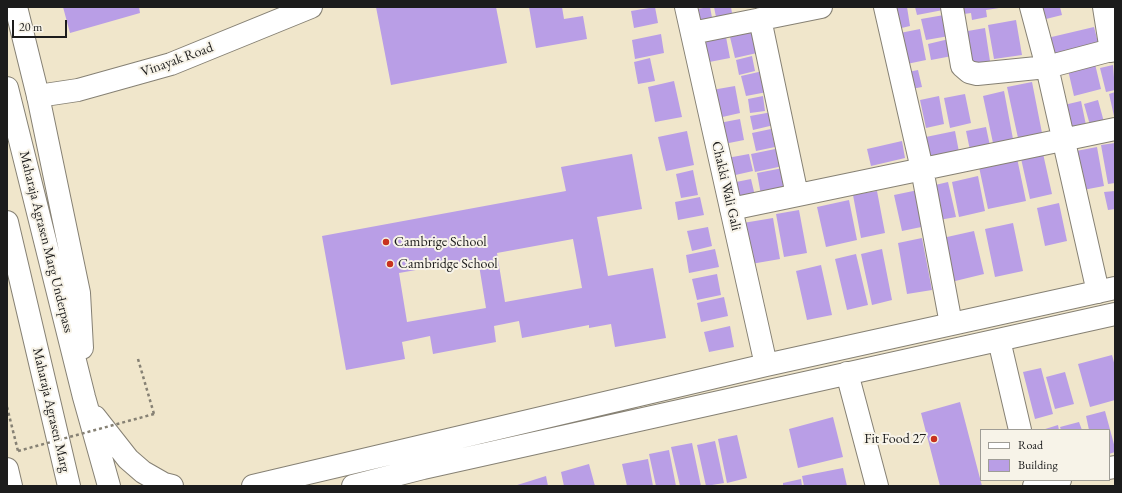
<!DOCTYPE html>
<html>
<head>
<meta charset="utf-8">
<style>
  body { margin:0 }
  #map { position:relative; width:1122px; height:493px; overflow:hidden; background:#f0e6cb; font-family:"EB Garamond",serif }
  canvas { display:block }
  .frame { position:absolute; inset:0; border:8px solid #1c1c1c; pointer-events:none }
  .legend { position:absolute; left:980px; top:429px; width:130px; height:52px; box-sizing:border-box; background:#f7f3e8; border:1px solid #9f9d96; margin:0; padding:5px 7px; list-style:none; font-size:12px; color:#1c1c1c }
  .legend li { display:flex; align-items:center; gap:8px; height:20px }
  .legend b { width:20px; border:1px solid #9f9d96 }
  .scale { position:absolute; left:12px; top:20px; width:55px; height:18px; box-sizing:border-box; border:2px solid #1c1c1c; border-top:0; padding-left:5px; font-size:12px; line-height:14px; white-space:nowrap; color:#1c1c1c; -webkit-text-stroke:3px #f7f3e8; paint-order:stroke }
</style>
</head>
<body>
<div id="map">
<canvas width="1122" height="493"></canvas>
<div class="frame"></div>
<ul class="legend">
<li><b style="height:5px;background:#fff"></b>Road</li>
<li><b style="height:11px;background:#b99ee6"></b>Building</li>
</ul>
<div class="scale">20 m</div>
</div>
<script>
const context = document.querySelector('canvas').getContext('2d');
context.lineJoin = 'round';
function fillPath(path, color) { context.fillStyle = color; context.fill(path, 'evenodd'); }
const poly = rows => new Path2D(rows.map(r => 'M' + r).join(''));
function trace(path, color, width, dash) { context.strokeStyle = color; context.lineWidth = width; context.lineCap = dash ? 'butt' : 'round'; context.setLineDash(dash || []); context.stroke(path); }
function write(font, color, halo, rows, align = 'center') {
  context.font = font + ' "EB Garamond",serif'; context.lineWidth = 4; context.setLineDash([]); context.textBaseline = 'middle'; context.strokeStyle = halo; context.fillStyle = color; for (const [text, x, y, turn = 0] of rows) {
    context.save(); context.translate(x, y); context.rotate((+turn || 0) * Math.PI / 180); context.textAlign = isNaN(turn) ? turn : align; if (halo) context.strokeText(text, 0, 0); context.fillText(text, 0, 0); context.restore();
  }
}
fillPath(poly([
  [63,7,139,7,140,13,70,33],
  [376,7,496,7,507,63,391,85],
  [529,7,562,7,564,19,583,16,587,39,536,48],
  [655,7,658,23,634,28,631,11],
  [710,7,714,28,694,32,690,10],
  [714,7,731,7,733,19,717,22],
  [888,7,907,7,910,26,893,30],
  [915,7,942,7,943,10,917,15],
  [956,7,998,7,999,8,986,10,987,17,972,20,971,13,957,15],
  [1034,7,1060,7,1062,15,1038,21],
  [944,15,949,36,926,40,921,19],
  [1016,20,1022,55,994,59,988,25],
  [1094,27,1100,50,1049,63,1043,39],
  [985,28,990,61,967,65,962,32],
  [920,29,926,60,902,65,895,34],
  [752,32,757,53,735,58,730,37],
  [661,34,664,53,635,59,632,40],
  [726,37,730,58,704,63,700,42],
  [949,39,952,56,931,60,928,44],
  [752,56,755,71,739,75,736,60],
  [650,58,655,81,638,84,634,62],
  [1095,64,1101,89,1074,96,1068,70],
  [1113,65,1115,90,1106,92,1100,68],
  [918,70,922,87,906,90,903,73],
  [763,71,767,92,746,96,741,76],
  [674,81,682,117,655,122,648,87],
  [1032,82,1042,133,1018,138,1007,87],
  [735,86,740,113,718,118,712,90],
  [1004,91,1013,139,993,143,983,96],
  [1115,92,1115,116,1114,116,1109,94],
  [965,94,971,123,950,128,944,98],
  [763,96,765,111,750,113,748,99],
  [939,96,944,124,926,128,920,100],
  [1098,100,1104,122,1090,125,1084,104],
  [1081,101,1086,125,1070,129,1064,105],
  [772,112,774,125,753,130,750,116],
  [740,119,744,140,719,145,714,124],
  [986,127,990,146,970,150,966,131],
  [771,129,775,147,756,151,752,133],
  [687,131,694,165,666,171,658,137],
  [955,131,959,152,925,159,921,138],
  [902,141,905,158,871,166,867,149],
  [1115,143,1115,183,1108,184,1101,145],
  [1097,147,1104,186,1083,190,1076,151],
  [780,148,783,166,755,172,751,154],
  [1042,149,1052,194,1030,199,1020,154],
  [632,154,642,209,597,217,608,276,653,268,666,338,615,347,611,324,589,328,589,325,522,338,519,321,494,326,496,342,433,354,430,336,402,342,405,359,346,370,322,236,566,191,561,167],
  [573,239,582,288,505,302,497,253],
  [478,259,486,308,407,322,399,273],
  [749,154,753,171,731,176,727,158],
  [1017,158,1026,201,988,209,979,167],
  [783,168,788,190,761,195,757,173],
  [693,170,698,195,681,198,676,174],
  [978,176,985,211,959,217,952,182],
  [751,179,755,196,735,200,731,183],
  [948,182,956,217,939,220,931,186],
  [923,189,931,225,902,231,894,195],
  [877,191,885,233,861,238,853,195],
  [1115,191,1115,209,1108,210,1104,192],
  [700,197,704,215,678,220,675,202],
  [849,200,857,240,826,247,817,207],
  [1059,203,1067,241,1045,246,1037,208],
  [799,210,807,253,784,257,776,214],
  [773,218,780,259,751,264,743,223],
  [1013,223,1023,271,995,277,985,229],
  [708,227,712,246,692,251,687,231],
  [974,231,984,274,947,283,938,239],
  [922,238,932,290,907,294,898,243],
  [715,249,719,267,689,273,686,255],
  [882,249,892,300,872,305,861,254],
  [856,254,868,305,847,310,835,259],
  [821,265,832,315,807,320,796,271],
  [717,274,721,295,697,300,692,279],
  [724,297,728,316,701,322,697,303],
  [730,326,734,347,709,352,704,332],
  [1112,355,1115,366,1115,400,1090,407,1078,364],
  [1041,368,1053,414,1035,419,1023,372],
  [1065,372,1074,404,1055,409,1046,377],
  [960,402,982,486,940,486,921,413],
  [1105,411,1115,448,1115,452,1109,454,1109,430,1089,430,1086,416],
  [833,417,843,457,798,468,789,429],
  [1079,422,1082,430,1061,430,1060,427],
  [1058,425,1059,430,1042,430],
  [737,435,747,478,727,483,718,439],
  [715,441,724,483,706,486,697,445],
  [692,443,701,486,680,486,671,447],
  [669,450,676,486,656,486,649,454],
  [648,459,653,486,627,486,622,464],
  [589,464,595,486,564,486,561,472],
  [843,468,847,486,804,486,802,476],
  [546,476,548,486,514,486],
  [801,479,802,486,783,486,783,483]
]), '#b99ee6');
const minor = poly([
  [686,7,766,365],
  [885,7,922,169,951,324],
  [952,7,962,66,969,72,977,74,1047,67,1115,49],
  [1031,7,1047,67,1098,292],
  [1104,7,1111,51],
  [760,19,797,195],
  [692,33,821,7],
  [38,96,78,90,171,64,311,7],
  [731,209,1115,129],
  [999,340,1020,430],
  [847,373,877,486],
  [1109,468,1115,467],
  [7,469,11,486],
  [253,486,766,365,1115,288],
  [353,486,423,468,1115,314],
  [1034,486,1060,480]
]);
const major = poly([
  [16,7,38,96,79,293,82,348],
  [7,88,84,397,109,486],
  [7,222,69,486],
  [95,417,128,459,143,472,164,484,172,486]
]);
trace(minor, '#868174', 24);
trace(major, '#868174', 24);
trace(poly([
  [138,359,154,414],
  [7,407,18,451]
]), '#868174', 2.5, [3, 3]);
trace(minor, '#fff', 22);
trace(major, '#fff', 22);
trace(poly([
  [18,451,154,414]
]), '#868174', 2.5, [3, 3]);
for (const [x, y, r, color] of [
  [386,242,4,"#c8321e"],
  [390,264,4,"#c8321e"],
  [934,439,4,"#c8321e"]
]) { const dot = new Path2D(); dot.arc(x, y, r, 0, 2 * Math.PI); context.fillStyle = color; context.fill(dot); trace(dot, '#f7f3e8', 1.5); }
write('14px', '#1c1c1c', '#f7f3e8', [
  ["Vinayak Road",177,60,-20],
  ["Chakki Wali Gali",726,186,77],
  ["Maharaja Agrasen Marg Underpass",46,242,76],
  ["Maharaja Agrasen Marg",51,410,77]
]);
write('14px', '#1c1c1c', '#f7f3e8', [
  ["Cambrige School",394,242],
  ["Cambridge School",398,264],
  ["Fit Food 27",926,439,"right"]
], 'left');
</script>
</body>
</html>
